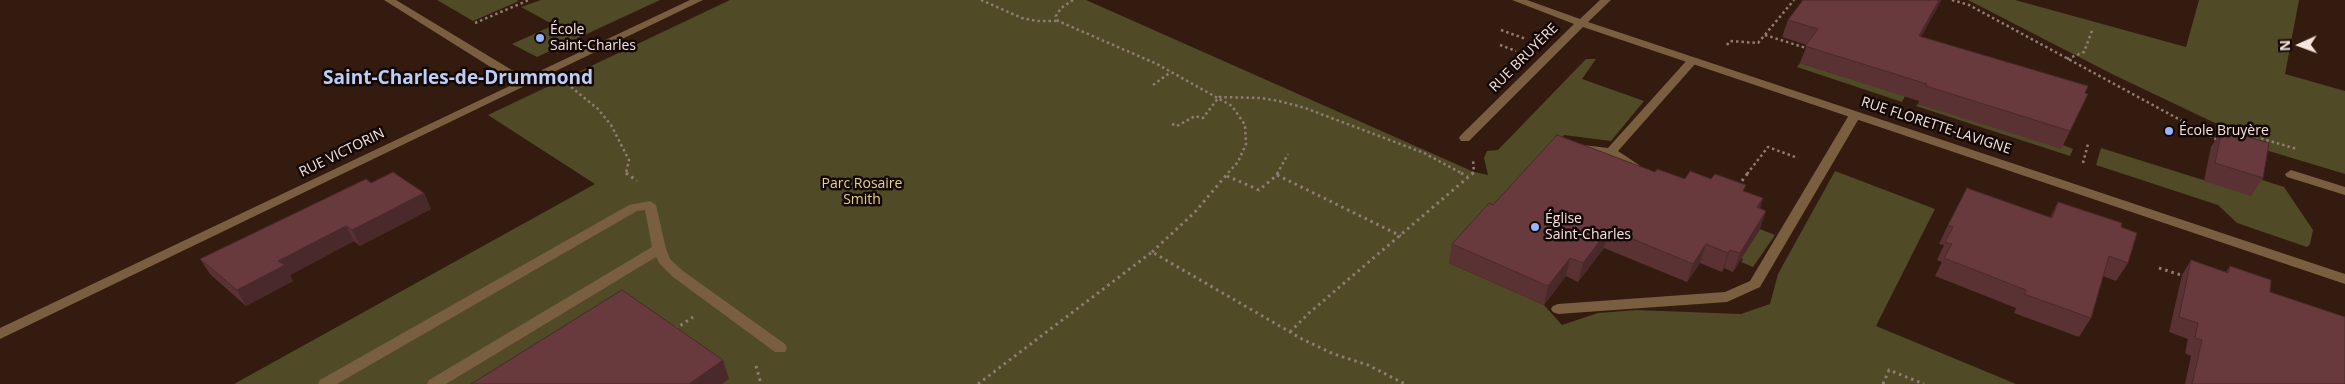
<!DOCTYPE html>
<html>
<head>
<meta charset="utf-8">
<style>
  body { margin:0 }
  #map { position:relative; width:2345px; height:384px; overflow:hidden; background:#341b10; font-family:"Open Sans",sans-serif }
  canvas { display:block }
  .north { position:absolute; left:2275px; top:20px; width:50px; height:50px; -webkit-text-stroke:4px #130805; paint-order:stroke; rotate:268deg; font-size:14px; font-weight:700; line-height:20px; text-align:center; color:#f5e3dc }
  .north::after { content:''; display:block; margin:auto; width:18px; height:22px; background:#f5e3dc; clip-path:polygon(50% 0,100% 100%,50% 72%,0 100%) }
</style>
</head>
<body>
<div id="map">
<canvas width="2345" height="384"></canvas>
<div class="north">N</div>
</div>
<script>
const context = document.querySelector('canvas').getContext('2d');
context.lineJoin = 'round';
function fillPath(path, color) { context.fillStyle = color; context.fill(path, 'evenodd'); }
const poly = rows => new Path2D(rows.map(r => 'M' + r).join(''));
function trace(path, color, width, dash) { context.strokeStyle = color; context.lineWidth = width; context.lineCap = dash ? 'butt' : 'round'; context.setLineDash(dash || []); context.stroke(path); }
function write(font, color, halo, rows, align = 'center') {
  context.font = font + ' "Open Sans",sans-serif'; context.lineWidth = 5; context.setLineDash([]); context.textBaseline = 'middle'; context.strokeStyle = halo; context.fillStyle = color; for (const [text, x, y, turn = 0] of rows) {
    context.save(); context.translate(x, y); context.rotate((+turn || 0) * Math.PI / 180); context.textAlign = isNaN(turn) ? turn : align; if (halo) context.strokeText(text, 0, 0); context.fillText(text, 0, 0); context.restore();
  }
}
fillPath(poly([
  [437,0,516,0,519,1,473,21],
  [541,0,660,0,537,57,512,44,554,25,521,7],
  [730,0,1086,0,1474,172,1488,175,1484,158,1487,151,1498,150,1586,59,1596,59,1582,79,1644,101,1611,141,1564,135,1553,153,1449,263,1544,305,1562,325,1598,313,1636,310,1741,314,1770,304,1778,274,1835,171,1935,209,1876,326,2016,384,234,384,595,184,488,115],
  [1968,0,2015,0,2186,47,2199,0,2299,0,2285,74,2345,91,2345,174,2259,148,2255,142,2114,75],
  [1800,63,1905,96,1902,102,1797,67],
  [1918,104,2063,145,2073,149,2070,156,1916,106],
  [2101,148,2251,195,2253,177,2284,187,2313,230,2310,244,2307,247,2237,223,2218,205,2096,165],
  [1760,229,1775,235,1753,267,1741,262,1743,259,1732,255,1752,241]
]), '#504a26');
trace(poly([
  [981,0,1022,18,1037,21,1058,21],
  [1073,0,1061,8,1056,16,1058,21,1157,64,1232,106,1245,125,1246,144,1238,162,1227,174],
  [1952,0,1969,5,2219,141],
  [475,23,529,0],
  [1501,30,1526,39],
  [1765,35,1809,49],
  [1500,45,1516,51],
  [1727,45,1730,41,1758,43,1794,0],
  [2067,59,2084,52,2093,28],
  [1153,85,1171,72],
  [571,87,598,109,611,125,629,160,626,173,628,174],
  [1172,124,1177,126,1195,116,1203,118,1219,97,1261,98,1279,101,1305,108,1424,153,1463,174],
  [2240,136,2246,134,2297,149],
  [2083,163,2088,144],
  [1277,174,1288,154],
  [1472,174,1474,172,1473,160],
  [1747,174,1768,147,1798,158]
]), '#917c73', 2.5, [2.5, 3]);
trace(poly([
  [626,173,637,181],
  [1461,173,1468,177],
  [1277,175,1278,173],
  [1227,176,1259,190,1277,175,1401,236],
  [1738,186,1748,173],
  [1152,252,1195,212,1228,173],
  [2159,268,2184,276],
  [675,329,693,317],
  [1290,332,1309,313,1473,173],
  [756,366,761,384],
  [978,384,1152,252,1302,339,1334,354,1368,365,1405,384],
  [1883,384,1889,370,1924,384]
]), '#917c73', 3, [2.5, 4]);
fillPath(poly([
  [1692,58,1697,61,1696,63,1618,151,1639,165,1641,168,1639,171,1631,171,1608,155,1579,152,1577,149,1583,145,1608,148,1688,59,1692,58],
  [1855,112,1861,115,1760,287,1727,302,1558,314,1553,312,1551,309,1553,306,1558,304,1725,292,1750,281,1849,115,1855,112],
  [2291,170,2345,187,2345,195,2287,177,2285,174,2291,170],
  [650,201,656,205,666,249,670,259,683,271,785,344,787,348,785,352,775,352,673,277,660,264,656,257,446,384,427,384,429,380,652,247,645,210,637,211,337,384,318,384,320,380,629,205,650,201]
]), '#795f40');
fillPath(poly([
  [384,0,396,0,525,78,690,0,703,0,0,339,0,328,516,83,384,0],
  [1512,0,1527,0,1580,19,1600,0,1611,0,1588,22,2345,274,2345,284,1583,27,1469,141,1461,141,1459,138,1461,135,1574,24,1512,0]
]), '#795f40');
fillPath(poly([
  [1803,0,1941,0,1921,37,2070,131,2061,149,1918,104,1919,101,1800,63,1807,45,1782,37,1788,20],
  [2222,129,2263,178,2251,196,2204,181,2211,147],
  [1655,172,1685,179,1711,179,1763,198,1760,208,1760,229,1733,272,1724,268,1722,272,1700,263,1687,282,1604,248,1578,282,1566,276,1544,305,1449,263,1452,244,1493,205],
  [424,193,431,209,360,246,354,241,290,275,293,281,246,306,210,274,200,259],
  [2058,202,2121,227,2128,263,2116,281,2103,276,2091,318,2079,337,2014,313,2016,308,1935,276,1942,262,1937,260,1944,245,1939,244,1948,225,2050,218],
  [2191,260,2226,272,2230,266,2270,292,2345,384,2185,384,2191,356,2185,353,2188,339,2169,332,2182,275]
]), '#5a3234');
fillPath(poly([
  [1939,0,1941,0,1940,3,1912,53,1919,36],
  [424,193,431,209,360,246,352,230],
  [1763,198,1757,217,1757,207],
  [1766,211,1760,229,1733,272,1740,253],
  [346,226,354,241,290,275,293,281,246,306,237,290,278,261],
  [1609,229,1604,248,1578,282,1583,263],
  [1706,244,1700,263,1687,282,1693,264],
  [1730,250,1724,268,1722,272,1728,253],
  [1570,258,1566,276,1544,305,1548,286],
  [723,360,729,379,722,384,689,384]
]), '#4a292b');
const building = poly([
  [1803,0,1939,0,1919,36,2088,86,2085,93,2088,94,2070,131,1926,86,1927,84,1805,46,1818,29,1788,20,1803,0],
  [2222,129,2269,143,2263,178,2215,163,2222,129],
  [1557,135,1655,172,1657,169,1685,179,1690,171,1711,179,1715,174,1746,185,1743,191,1763,198,1757,207,1766,211,1740,253,1730,250,1728,253,1706,244,1693,264,1609,229,1583,263,1570,258,1548,286,1452,244,1489,203,1493,205,1557,135],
  [393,172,424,193,352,230,346,226,278,261,285,265,237,290,200,259,366,179,371,183,393,172],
  [1967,188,2052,218,2058,202,2122,223,2121,227,2137,233,2128,263,2109,256,2091,318,2024,294,2026,290,1944,258,1952,244,1945,242,1953,227,1948,225,1967,188],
  [2191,260,2228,273,2230,266,2271,280,2270,292,2345,317,2345,384,2192,384,2202,340,2195,338,2198,323,2179,317,2191,260],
  [622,290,723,360,689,384,471,384,622,290]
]);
fillPath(building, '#693a3d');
trace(building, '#4a292b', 1);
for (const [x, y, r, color] of [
  [540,38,5,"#99b5fd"],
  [2169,131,5,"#99b5fd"],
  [1535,227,5,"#99b5fd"]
]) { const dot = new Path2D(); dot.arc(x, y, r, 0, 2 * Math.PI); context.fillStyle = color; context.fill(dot); trace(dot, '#130805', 2); }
write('14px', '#f5e3dc', '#130805', [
  ["École",550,30],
  ["Saint-Charles",550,46],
  ["École Bruyère",2179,131],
  ["Église",1545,219],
  ["Saint-Charles",1545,235]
], 'left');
write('14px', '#f5e3dc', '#130805', [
  ["RUE BRUYÈRE",1524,58,-45],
  ["RUE FLORETTE-LAVIGNE",1936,126,18],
  ["RUE VICTORIN",342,153,-26]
]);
write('14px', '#e2d489', '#130805', [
  ["Parc Rosaire",862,184],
  ["Smith",862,200]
]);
write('bold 19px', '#bdcdf6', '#130805', [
  ["Saint-Charles-de-Drummond",458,79]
]);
</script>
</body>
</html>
